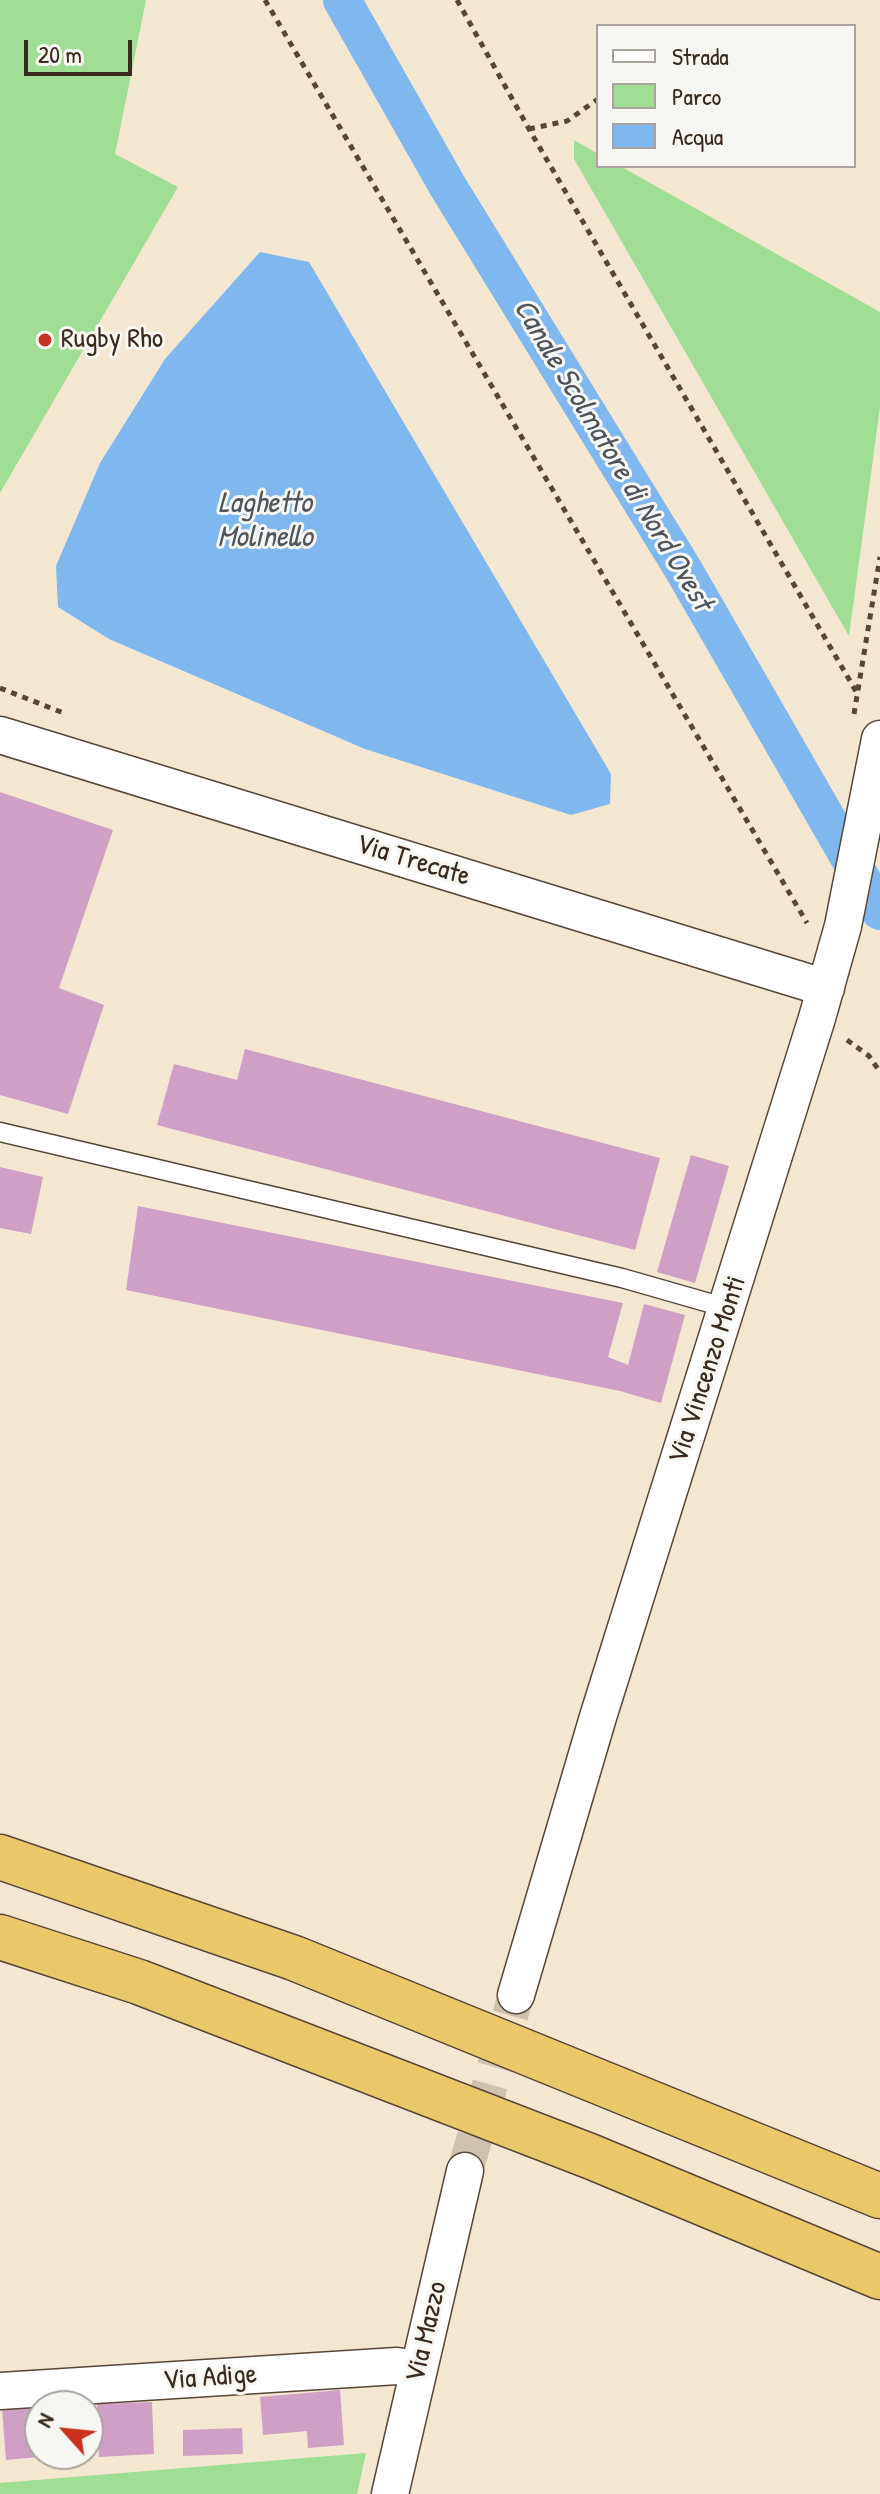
<!DOCTYPE html>
<html>
<head>
<meta charset="utf-8">
<style>
  body { margin:0 }
  #map { position:relative; width:880px; height:2494px; overflow:hidden; background:#f3e7d1; font-family:"Patrick Hand",sans-serif }
  canvas { display:block }
  .legend { position:absolute; left:596px; top:24px; width:260px; height:144px; box-sizing:border-box; background:#f6f6f2; border:2px solid #aba49d; margin:0; padding:10px 14px; list-style:none; font-size:24px; color:#3b2a1e }
  .legend li { display:flex; align-items:center; gap:16px; height:40px }
  .legend b { width:40px; border:2px solid #aba49d }
  .north { position:absolute; left:24px; top:2390px; width:80px; height:80px; box-sizing:border-box; background:#f6f6f2; border:2px solid #aba49d; border-radius:50%; rotate:297deg; font-size:22px; font-weight:700; line-height:32px; text-align:center; color:#3b2a1e }
  .north::after { content:''; display:block; margin:auto; width:28px; height:36px; background:#c8321e; clip-path:polygon(50% 0,100% 100%,50% 72%,0 100%) }
  .scale { position:absolute; left:24px; top:40px; width:108px; height:36px; box-sizing:border-box; border:4px solid #3b2a1e; border-top:0; padding-left:10px; font-size:24px; line-height:28px; white-space:nowrap; color:#3b2a1e; -webkit-text-stroke:6px #f6f6f2; paint-order:stroke }
</style>
</head>
<body>
<div id="map">
<canvas width="880" height="2494"></canvas>
<ul class="legend">
<li><b style="height:10px;background:#fff"></b>Strada</li>
<li><b style="height:22px;background:#9fde94"></b>Parco</li>
<li><b style="height:22px;background:#7fb7ef"></b>Acqua</li>
</ul>
<div class="north">N</div>
<div class="scale">20 m</div>
</div>
<script>
const context = document.querySelector('canvas').getContext('2d');
context.lineJoin = 'round';
function fillPath(path, color) { context.fillStyle = color; context.fill(path, 'evenodd'); }
const poly = rows => new Path2D(rows.map(r => 'M' + r).join(''));
function trace(path, color, width, dash) { context.strokeStyle = color; context.lineWidth = width; context.lineCap = dash ? 'butt' : 'round'; context.setLineDash(dash || []); context.stroke(path); }
function write(font, color, halo, rows, align = 'center') {
  context.font = font + ' "Patrick Hand",sans-serif'; context.lineWidth = 6; context.setLineDash([]); context.textBaseline = 'middle'; context.strokeStyle = halo; context.fillStyle = color; for (const [text, x, y, turn = 0] of rows) {
    context.save(); context.translate(x, y); context.rotate((+turn || 0) * Math.PI / 180); context.textAlign = isNaN(turn) ? turn : align; if (halo) context.strokeText(text, 0, 0); context.fillText(text, 0, 0); context.restore();
  }
}
fillPath(poly([
  [0,0,146,0,115,154,178,187,0,493],
  [574,140,598,154,598,166,620,166,880,312,880,407,849,636,574,159],
  [366,2453,357,2494,0,2494,0,2483]
]), '#9fde94');
fillPath(poly([
  [260,252,309,262,611,774,610,804,571,815,365,749,109,639,58,607,56,566,100,463,165,359]
]), '#7fb7ef');
trace(poly([
  [342,0,447,185,683,569,880,911]
]), '#7fb7ef', 38);
fillPath(poly([
  [0,792,113,830,59,988,104,1005,68,1114,0,1095],
  [245,1049,660,1158,635,1250,157,1125,174,1064,237,1080],
  [691,1155,729,1166,695,1283,657,1272],
  [0,1167,43,1177,31,1234,0,1228],
  [138,1206,623,1303,608,1357,628,1365,644,1304,685,1315,661,1403,620,1391,126,1290],
  [340,2390,344,2445,308,2448,307,2431,263,2435,260,2397],
  [152,2402,154,2454,99,2457,97,2404],
  [40,2406,40,2454,50,2454,50,2456,6,2460,2,2409],
  [242,2428,243,2454,183,2456,183,2430]
]), '#cea0c6');
trace(poly([
  [465,2171,516,1995]
]), '#cec1ad', 36, [36, 18]);
const lane = poly([
  [0,1132,622,1278,727,1308]
]);
const street = poly([
  [0,735,826,988],
  [516,1995,598,1717,817,1018,843,926,880,739],
  [0,2391,397,2366,419,2369],
  [390,2494,465,2171]
]);
const highway = poly([
  [0,1857,294,1958,880,2196],
  [0,1937,139,1982,592,2157,880,2277]
]);
trace(lane, '#574639', 21);
trace(street, '#574639', 39);
trace(highway, '#574639', 47);
trace(poly([
  [265,0,807,923],
  [457,0,529,129,857,693],
  [529,129,567,121,598,99],
  [0,688,66,714],
  [854,714,880,557],
  [847,1040,869,1056,880,1072]
]), '#574639', 5, [6, 6]);
trace(lane, '#fff', 18);
trace(street, '#fff', 36);
trace(highway, '#eac769', 44);
for (const [x, y, r, color] of [
  [45,340,8,"#c8321e"]
]) { const dot = new Path2D(); dot.arc(x, y, r, 0, 2 * Math.PI); context.fillStyle = color; context.fill(dot); trace(dot, '#f6f6f2', 3); }
write('28px', '#3b2a1e', '#f6f6f2', [
  ["Rugby Rho",61,340]
], 'left');
write('28px', '#3b2a1e', '#f6f6f2', [
  ["Via Trecate",413,861,17],
  ["Via Vincenzo Monti",708,1370,-72],
  ["Via Mazzo",427,2332,-77],
  ["Via Adige",210,2378,-4]
]);
write('italic 30px', '#4f545d', '#f6f6f2', [
  ["Canale Scolmatore di Nord Ovest",612,455,59],
  ["Laghetto",265,504],
  ["Molinello",265,538]
]);
</script>
</body>
</html>
